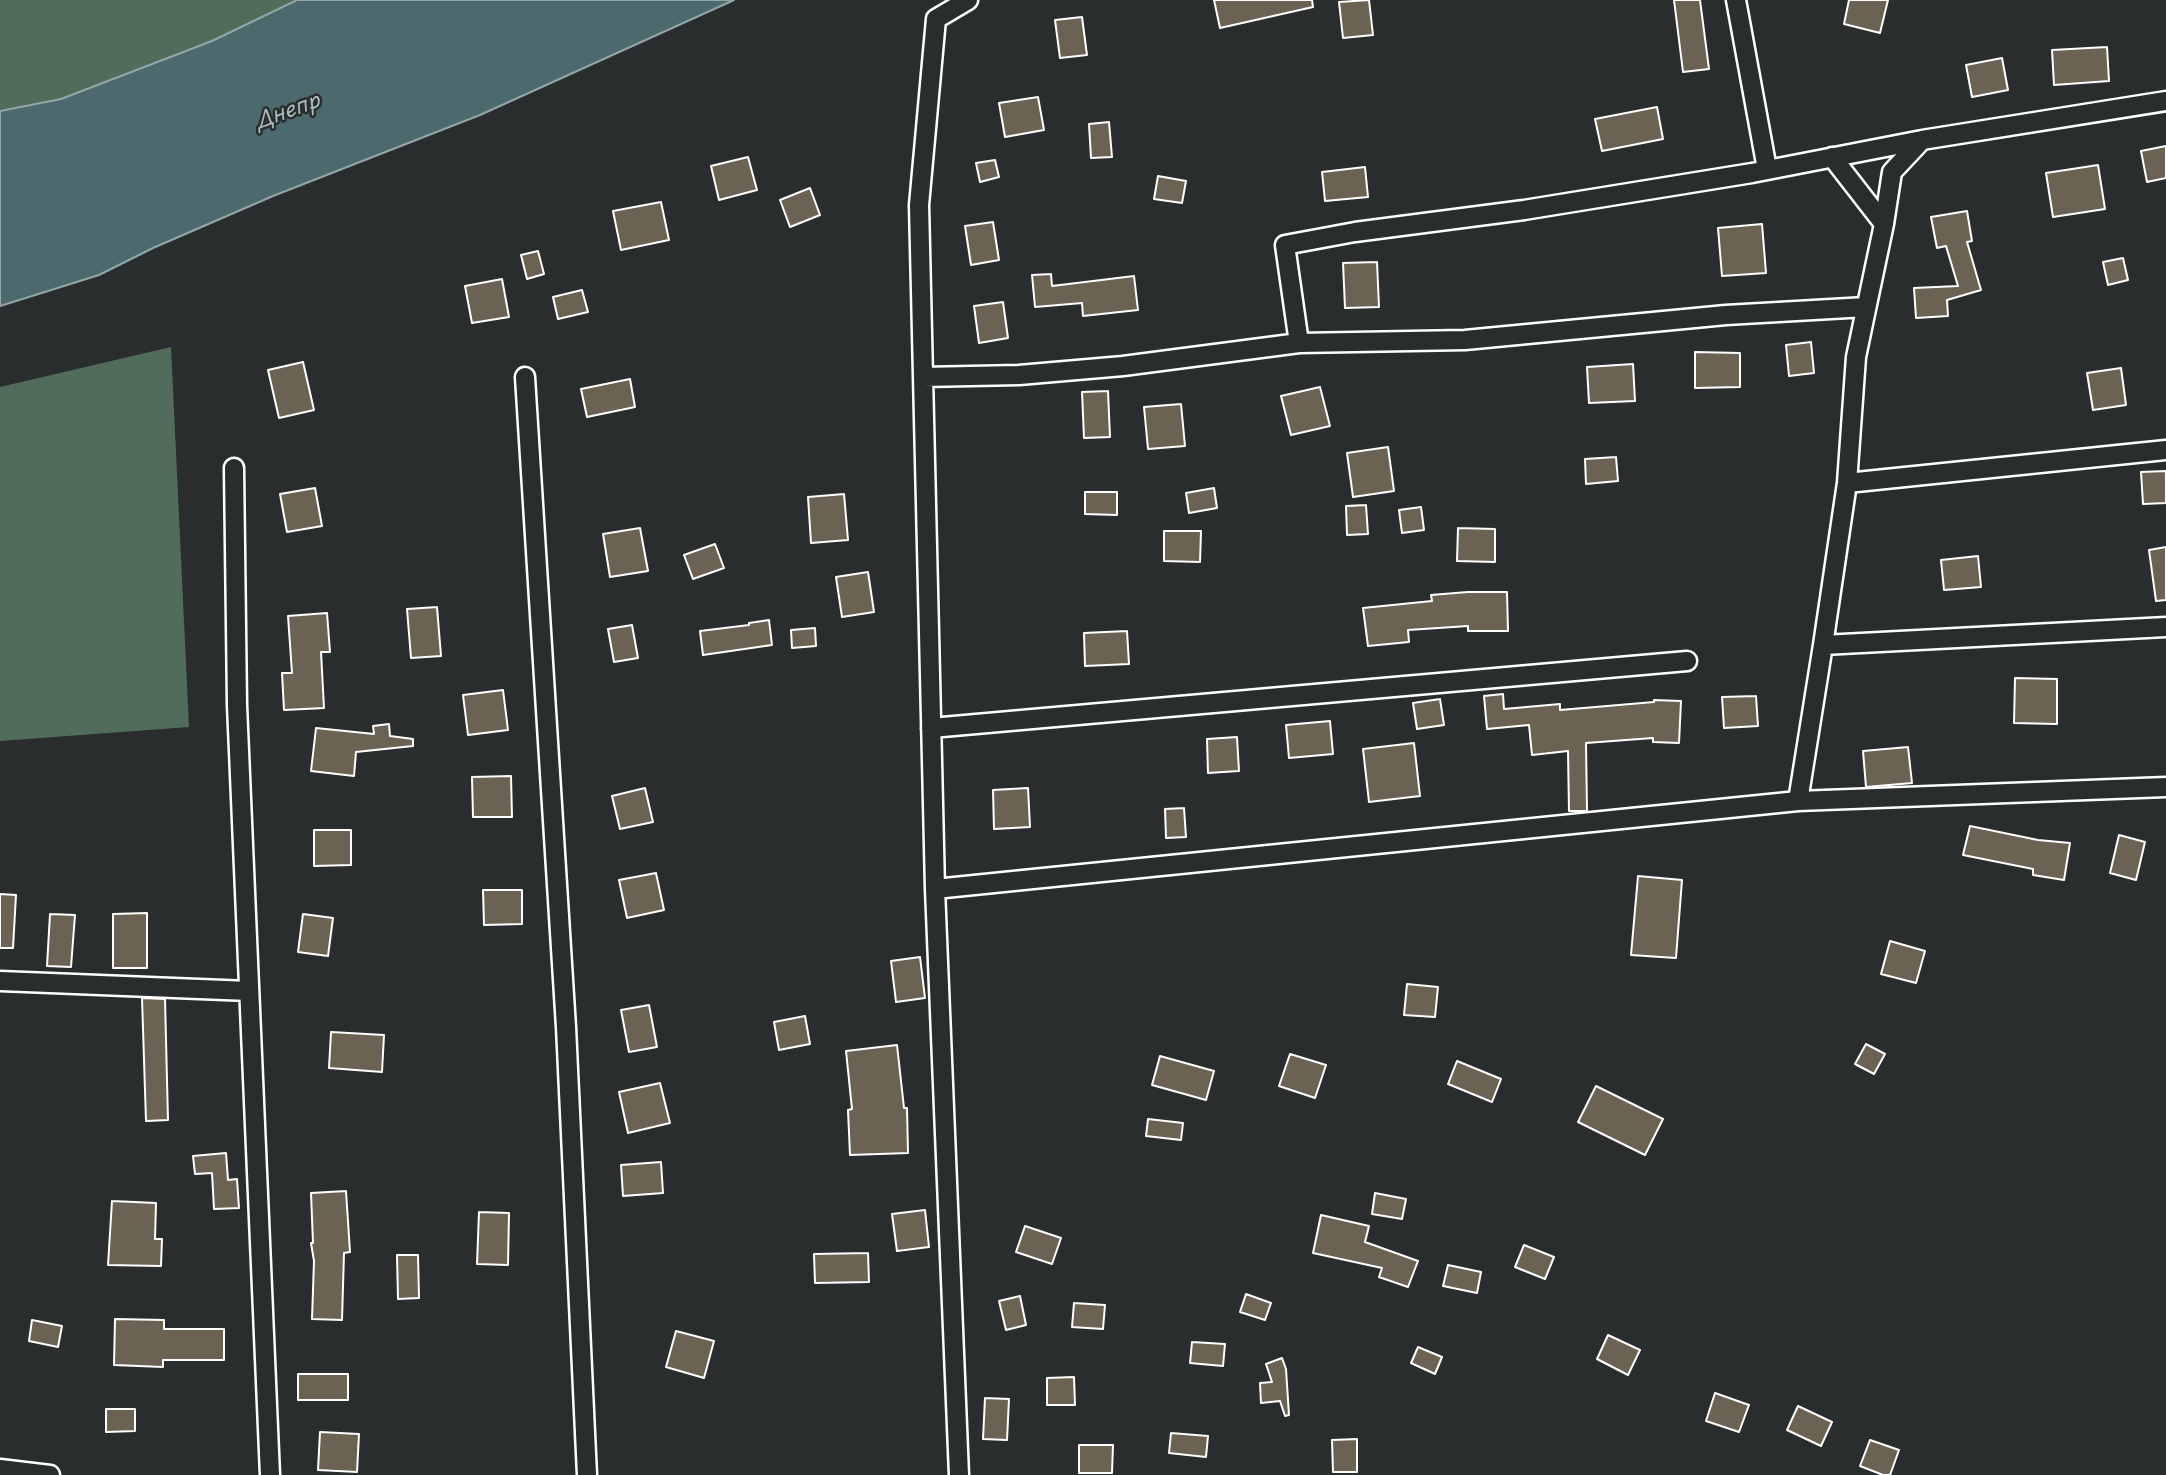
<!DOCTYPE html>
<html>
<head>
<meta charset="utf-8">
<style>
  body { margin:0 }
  canvas { display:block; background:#2a2d2e }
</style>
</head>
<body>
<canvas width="2166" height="1475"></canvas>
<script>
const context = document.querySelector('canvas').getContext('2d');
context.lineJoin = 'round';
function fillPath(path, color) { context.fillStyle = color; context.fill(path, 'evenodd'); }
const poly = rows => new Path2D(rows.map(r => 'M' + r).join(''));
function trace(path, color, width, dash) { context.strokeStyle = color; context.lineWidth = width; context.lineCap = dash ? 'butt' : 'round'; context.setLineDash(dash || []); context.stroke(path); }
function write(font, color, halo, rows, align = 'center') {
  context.font = font + ' "Playpen Sans",sans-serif'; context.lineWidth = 5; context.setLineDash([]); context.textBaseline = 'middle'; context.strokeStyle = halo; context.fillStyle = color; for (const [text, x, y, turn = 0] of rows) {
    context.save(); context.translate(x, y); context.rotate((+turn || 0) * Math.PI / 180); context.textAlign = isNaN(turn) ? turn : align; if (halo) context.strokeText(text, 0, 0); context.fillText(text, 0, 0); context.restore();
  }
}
fillPath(poly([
  [0,0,297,0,212,41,61,99,0,111],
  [171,347,189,727,0,741,0,387]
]), '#526c5b');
const water = poly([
  [297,0,734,0,480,115,273,196,153,248,99,275,0,306,0,111,61,99,212,41,297,0]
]);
fillPath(water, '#4c6a6d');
trace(water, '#94a6a7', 2);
const building = poly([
  [1214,0,1312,0,1313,7,1220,28,1214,0],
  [1369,0,1373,35,1343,38,1339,2,1369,0],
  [1674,0,1700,0,1709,69,1683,72,1674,0],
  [1849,0,1888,0,1880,33,1844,24,1849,0],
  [1082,17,1087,55,1060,58,1055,20,1082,17],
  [2107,47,2109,81,2054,85,2052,50,2107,47],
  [2002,58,2008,90,1972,97,1966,65,2002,58],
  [1038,97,1044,130,1005,137,999,103,1038,97],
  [1657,107,1663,139,1602,151,1595,119,1657,107],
  [1109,122,1112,157,1091,158,1089,124,1109,122],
  [2166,146,2166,178,2147,182,2141,151,2166,146],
  [748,157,757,190,719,200,711,166,748,157],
  [995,160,999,177,980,182,976,163,995,160],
  [2098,165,2105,209,2053,217,2046,173,2098,165],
  [1365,167,1368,197,1325,201,1322,172,1365,167],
  [1158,176,1186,181,1182,203,1154,199,1158,176],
  [810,188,820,215,790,227,780,200,810,188],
  [661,202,669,240,621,250,613,211,661,202],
  [1967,211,1972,241,1967,242,1981,290,1947,300,1948,316,1916,318,1914,288,1958,286,1946,246,1937,248,1931,217,1967,211],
  [993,222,999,260,971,265,965,226,993,222],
  [1762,224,1766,273,1722,276,1718,228,1762,224],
  [538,251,544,274,527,279,521,255,538,251],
  [2123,258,2128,280,2108,285,2103,262,2123,258],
  [1377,262,1379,307,1345,308,1343,263,1377,262],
  [1051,274,1052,286,1134,276,1138,310,1083,316,1082,303,1035,307,1032,275,1051,274],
  [502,279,509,317,472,323,465,286,502,279],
  [582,290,588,312,558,319,553,297,582,290],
  [1003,302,1008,338,979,343,974,306,1003,302],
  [1811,342,1814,373,1789,376,1786,345,1811,342],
  [1695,352,1740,353,1740,387,1695,388,1695,352],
  [303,362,314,410,279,418,268,370,303,362],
  [1633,364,1635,401,1589,403,1587,367,1633,364],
  [2121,368,2126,405,2093,410,2087,373,2121,368],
  [630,379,635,407,587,417,581,389,630,379],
  [1320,387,1330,426,1291,435,1281,396,1320,387],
  [1108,391,1110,437,1084,438,1082,392,1108,391],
  [1181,404,1185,446,1148,449,1144,407,1181,404],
  [1388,447,1394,491,1353,497,1347,453,1388,447],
  [1616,457,1618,481,1586,484,1585,459,1616,457],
  [2166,471,2166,503,2143,504,2141,472,2166,471],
  [315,488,322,526,287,532,280,494,315,488],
  [1214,488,1217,508,1189,513,1186,493,1214,488],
  [1085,492,1117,492,1117,515,1085,514,1085,492],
  [844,494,848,540,811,543,808,497,844,494],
  [1366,505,1368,534,1347,535,1346,506,1366,505],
  [1421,507,1424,530,1402,533,1399,510,1421,507],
  [640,528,648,571,610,577,603,534,640,528],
  [1458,528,1495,529,1495,562,1457,561,1458,528],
  [1164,531,1201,531,1200,562,1164,561,1164,531],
  [715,544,724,568,693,579,684,555,715,544],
  [2166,547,2166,600,2156,601,2149,550,2166,547],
  [1978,556,1981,587,1944,590,1941,560,1978,556],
  [868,572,874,612,842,617,836,577,868,572],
  [1468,592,1507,592,1508,631,1468,631,1468,626,1408,630,1409,642,1368,646,1363,608,1432,601,1431,595,1468,592],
  [437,607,441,656,411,658,407,609,437,607],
  [327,613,330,652,321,652,324,708,284,710,282,673,292,673,288,616,327,613],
  [769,620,772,645,703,655,700,631,749,625,749,623,769,620],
  [632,625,638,658,614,662,608,629,632,625],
  [815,628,816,646,792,648,791,630,815,628],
  [1127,631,1129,664,1085,666,1084,633,1127,631],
  [2015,678,2057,679,2057,724,2014,723,2015,678],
  [503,690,508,730,468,735,463,695,503,690],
  [1503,694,1504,709,1560,704,1560,710,1654,702,1654,700,1681,701,1679,743,1653,742,1653,738,1586,743,1587,811,1569,811,1568,751,1532,755,1529,725,1487,729,1484,696,1503,694],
  [1756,696,1758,726,1724,728,1722,697,1756,696],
  [1440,699,1444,725,1417,729,1413,703,1440,699],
  [1330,721,1333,754,1289,758,1286,725,1330,721],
  [389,724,390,736,413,739,413,746,356,752,354,776,311,771,316,728,374,734,373,726,389,724],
  [1237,737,1239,771,1208,773,1207,739,1237,737],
  [1414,743,1420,796,1369,802,1363,749,1414,743],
  [1908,747,1912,783,1866,787,1863,751,1908,747],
  [511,776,512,817,473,817,472,777,511,776],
  [645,788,653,822,620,829,612,796,645,788],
  [1028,788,1030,827,994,829,993,790,1028,788],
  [1184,808,1186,837,1166,838,1165,809,1184,808],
  [1970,826,2038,840,2070,843,2064,880,2033,875,2033,869,1963,855,1970,826],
  [314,830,351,830,351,865,314,866,314,830],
  [2119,835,2145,842,2136,880,2110,873,2119,835],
  [656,873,664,910,627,918,619,880,656,873],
  [1638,876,1682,880,1676,958,1631,955,1638,876],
  [483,890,522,890,522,924,484,925,483,890],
  [0,894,16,895,13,948,0,948,0,894],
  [147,913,147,968,113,968,113,914,147,913],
  [50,914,75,915,71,967,47,966,50,914],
  [303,914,333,918,328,956,298,952,303,914],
  [1890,941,1925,951,1916,983,1881,974,1890,941],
  [920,957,925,998,896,1002,891,961,920,957],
  [1407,984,1438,987,1435,1017,1404,1015,1407,984],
  [142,998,165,999,168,1120,146,1121,142,998],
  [649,1005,657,1047,629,1052,621,1010,649,1005],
  [805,1016,810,1044,779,1050,774,1022,805,1016],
  [331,1032,384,1035,382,1072,329,1068,331,1032],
  [1866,1044,1885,1054,1874,1074,1855,1064,1866,1044],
  [897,1045,904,1108,907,1108,908,1153,850,1155,848,1110,852,1109,846,1051,897,1045],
  [1290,1054,1326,1065,1315,1098,1279,1086,1290,1054],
  [1160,1056,1214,1071,1206,1100,1152,1085,1160,1056],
  [1457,1061,1501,1079,1492,1102,1448,1084,1457,1061],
  [660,1083,670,1123,628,1133,619,1092,660,1083],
  [1596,1086,1663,1119,1645,1155,1578,1122,1596,1086],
  [1148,1119,1183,1123,1181,1140,1146,1136,1148,1119],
  [226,1153,228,1180,237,1179,239,1208,214,1209,212,1173,195,1174,193,1156,226,1153],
  [661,1162,663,1193,623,1196,621,1165,661,1162],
  [346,1191,350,1252,344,1253,342,1320,312,1319,314,1261,311,1243,313,1243,311,1193,346,1191],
  [1375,1193,1406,1199,1402,1219,1372,1214,1375,1193],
  [112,1201,156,1203,155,1239,162,1239,161,1266,108,1265,112,1201],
  [925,1210,929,1247,897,1251,892,1214,925,1210],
  [479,1212,509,1213,508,1265,477,1264,479,1212],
  [1321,1215,1369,1226,1365,1242,1418,1261,1408,1287,1379,1277,1382,1268,1313,1253,1321,1215],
  [1025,1226,1061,1238,1052,1264,1016,1252,1025,1226],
  [1524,1245,1554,1257,1545,1279,1515,1267,1524,1245],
  [868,1253,869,1282,815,1283,814,1254,868,1253],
  [397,1255,418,1255,419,1298,398,1299,397,1255],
  [1448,1265,1481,1272,1477,1293,1443,1286,1448,1265],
  [1246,1294,1271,1303,1265,1320,1240,1312,1246,1294],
  [1020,1296,1026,1325,1006,1330,999,1301,1020,1296],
  [1074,1303,1105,1305,1103,1329,1072,1327,1074,1303],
  [115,1319,164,1320,164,1329,224,1329,224,1360,163,1360,163,1367,114,1365,115,1319],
  [32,1320,62,1326,58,1347,29,1341,32,1320],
  [676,1331,714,1341,704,1378,666,1367,676,1331],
  [1608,1335,1640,1350,1628,1375,1597,1359,1608,1335],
  [1192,1342,1225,1344,1223,1366,1190,1363,1192,1342],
  [1418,1347,1442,1357,1435,1374,1411,1363,1418,1347],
  [1282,1358,1286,1369,1289,1415,1285,1416,1280,1401,1261,1403,1260,1383,1272,1382,1266,1364,1282,1358],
  [298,1374,348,1374,348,1400,298,1400,298,1374],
  [1074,1377,1075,1405,1047,1405,1047,1378,1074,1377],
  [1715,1393,1749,1405,1739,1432,1706,1421,1715,1393],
  [985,1398,1009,1399,1007,1440,983,1439,985,1398],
  [1798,1406,1832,1422,1821,1446,1787,1430,1798,1406],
  [106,1409,135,1409,135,1431,106,1432,106,1409],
  [320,1432,359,1434,357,1472,318,1470,320,1432],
  [1171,1433,1208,1436,1206,1457,1169,1453,1171,1433],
  [1357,1439,1357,1472,1333,1472,1332,1440,1357,1439],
  [1870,1440,1899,1450,1890,1475,1883,1475,1860,1466,1870,1440],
  [1079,1445,1113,1445,1112,1473,1079,1473,1079,1445]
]);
fillPath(building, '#6c6253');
trace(building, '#fff', 2);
const street = poly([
  [1736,0,1767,169],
  [1832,157,1884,224],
  [1299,343,1465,340,1726,315,1866,307],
  [525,377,566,1027,587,1475],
  [923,377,1019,375,1123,366,1299,343,1285,245,1355,232,1524,210,1752,173,1922,140],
  [234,468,237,705,270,1475],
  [1847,483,2166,450],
  [1823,645,1847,483,1856,357,1884,224,1892,172,1922,140,2166,101],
  [931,728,1687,661],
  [1798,801,2166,787],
  [935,889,919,205,936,19,968,0],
  [0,981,249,991],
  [0,1469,50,1475],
  [959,1475,935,889,1798,801,1823,645,2166,627]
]);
trace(street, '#fff', 23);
trace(street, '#2a2d2e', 18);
write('italic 21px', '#aebcbd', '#2a2d2e', [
  ["Днепр",288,112,-20]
]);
</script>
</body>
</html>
